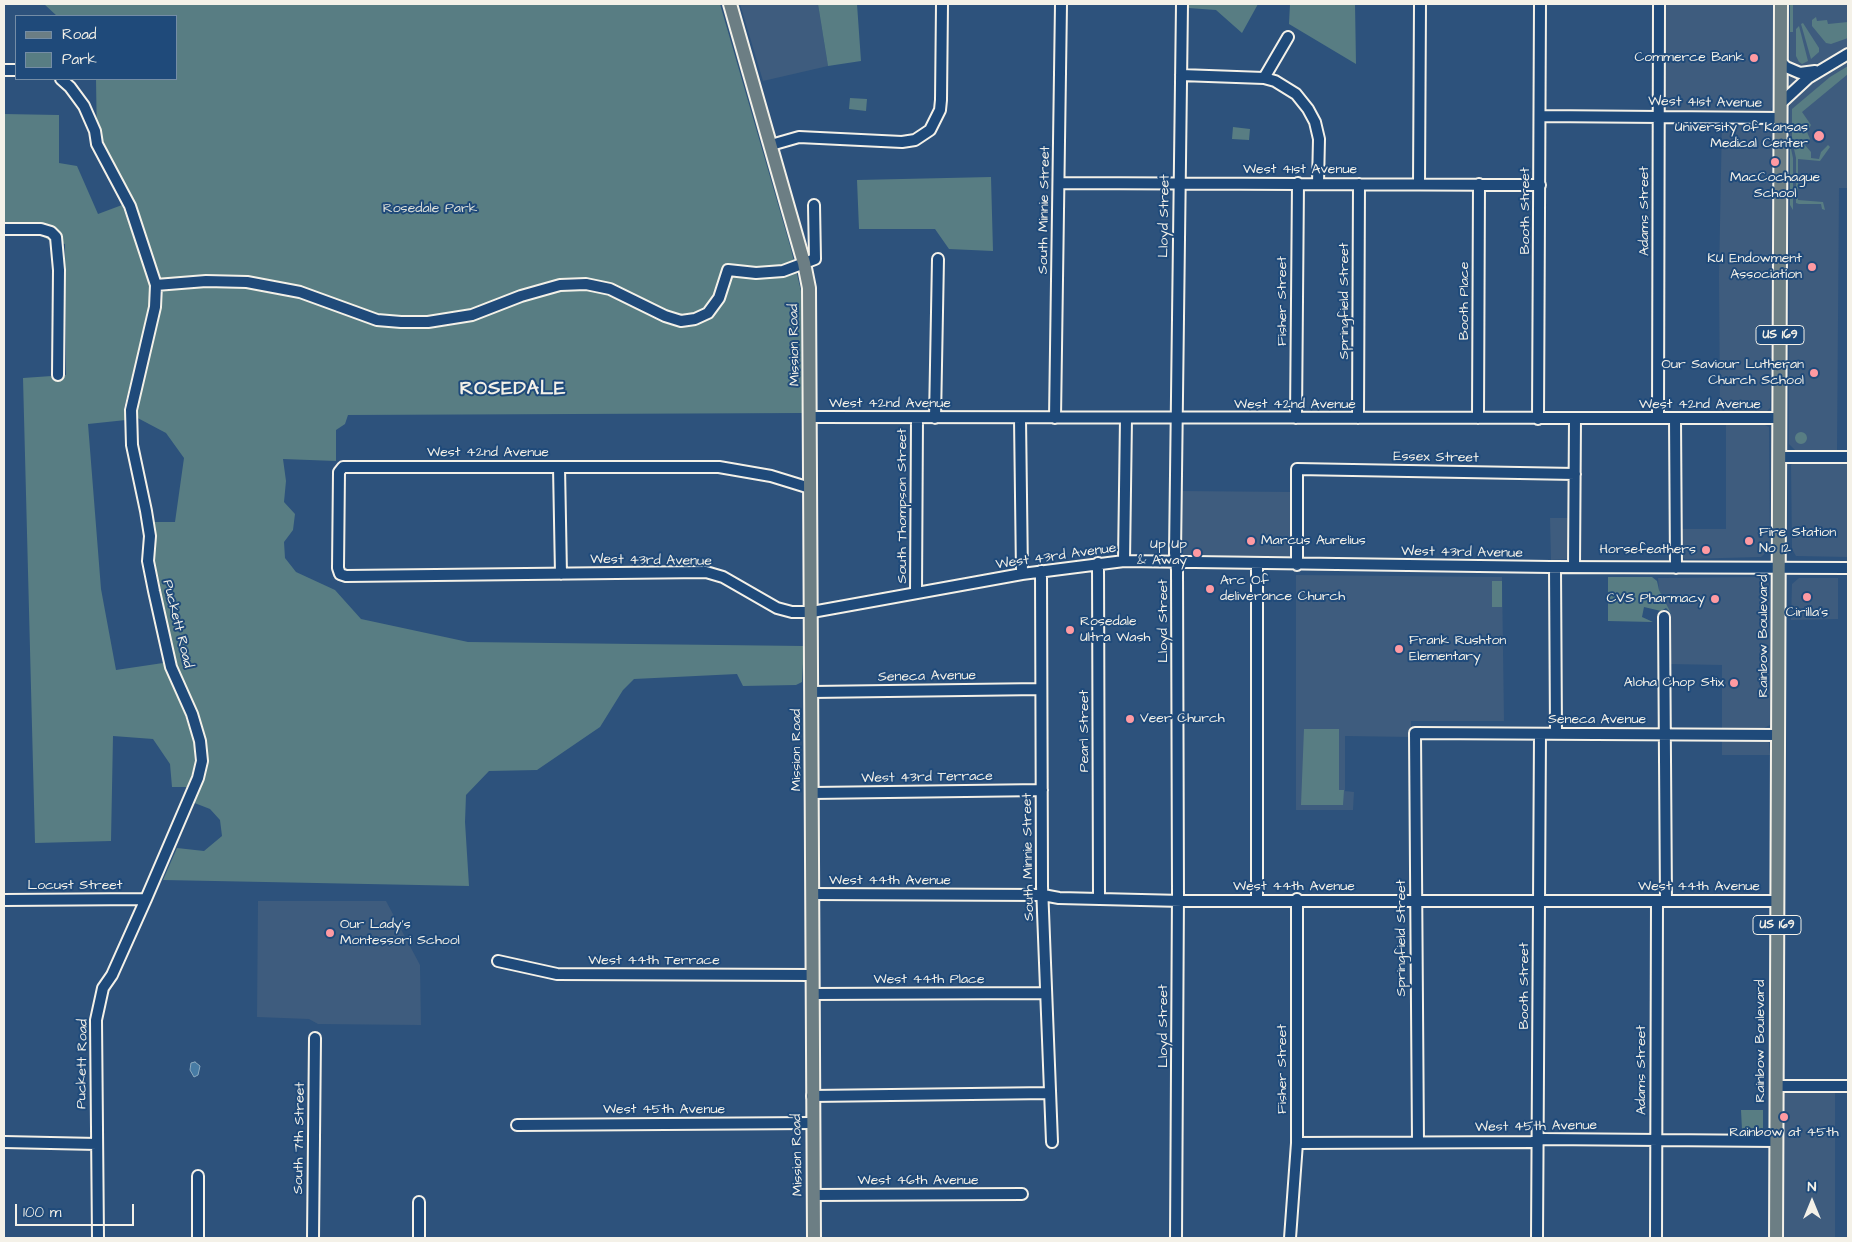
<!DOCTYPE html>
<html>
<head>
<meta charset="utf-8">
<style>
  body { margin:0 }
  #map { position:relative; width:1852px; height:1242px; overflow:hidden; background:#2d527c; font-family:"Architects Daughter",sans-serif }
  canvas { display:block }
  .frame { position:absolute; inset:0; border:5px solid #f4f1e8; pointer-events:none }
  .legend { position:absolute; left:15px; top:15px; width:162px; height:65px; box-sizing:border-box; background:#1f4a7a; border:1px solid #748da6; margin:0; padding:6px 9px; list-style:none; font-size:15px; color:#f4f1e8 }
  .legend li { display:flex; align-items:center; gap:10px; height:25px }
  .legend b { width:25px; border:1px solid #748da6 }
  .north { position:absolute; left:1787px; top:1177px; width:50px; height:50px; -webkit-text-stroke:4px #1f4a7a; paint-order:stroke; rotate:0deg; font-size:14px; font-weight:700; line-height:20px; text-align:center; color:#f4f1e8 }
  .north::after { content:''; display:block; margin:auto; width:18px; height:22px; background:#f4f1e8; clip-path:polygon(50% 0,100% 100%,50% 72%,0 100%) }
  .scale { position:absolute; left:15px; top:1204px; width:119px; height:22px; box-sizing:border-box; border:2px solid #f4f1e8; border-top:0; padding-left:6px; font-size:15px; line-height:18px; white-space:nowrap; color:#f4f1e8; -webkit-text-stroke:4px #1f4a7a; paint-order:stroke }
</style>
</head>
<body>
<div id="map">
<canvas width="1852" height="1242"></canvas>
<div class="frame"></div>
<ul class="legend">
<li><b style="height:6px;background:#6c7e84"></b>Road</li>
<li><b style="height:14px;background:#587d83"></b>Park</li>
</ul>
<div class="north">N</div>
<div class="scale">100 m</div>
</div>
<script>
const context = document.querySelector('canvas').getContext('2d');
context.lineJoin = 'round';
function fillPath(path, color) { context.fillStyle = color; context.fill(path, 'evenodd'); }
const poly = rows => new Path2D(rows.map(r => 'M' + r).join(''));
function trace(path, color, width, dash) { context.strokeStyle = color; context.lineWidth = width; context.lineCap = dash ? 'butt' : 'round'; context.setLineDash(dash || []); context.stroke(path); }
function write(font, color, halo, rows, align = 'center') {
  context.font = font + ' "Architects Daughter",sans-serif'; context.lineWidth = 4; context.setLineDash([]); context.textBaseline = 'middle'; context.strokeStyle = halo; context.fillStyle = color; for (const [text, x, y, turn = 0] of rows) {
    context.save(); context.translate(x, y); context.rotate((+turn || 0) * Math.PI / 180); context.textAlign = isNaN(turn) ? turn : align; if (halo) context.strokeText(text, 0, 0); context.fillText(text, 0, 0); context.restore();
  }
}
fillPath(poly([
  [740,4,818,4,828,66,763,81],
  [1664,4,1773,4,1772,107,1770,113,1665,112],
  [1790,4,1848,4,1848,188,1839,188,1837,452,1796,451,1789,444],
  [1722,120,1766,123,1773,131,1772,342,1770,408,1765,413,1720,414,1719,276],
  [1726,421,1761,423,1769,427,1770,549,1761,557,1685,559,1681,556,1679,529,1726,529],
  [1848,460,1848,557,1796,556,1792,549,1791,465,1794,461],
  [1180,491,1292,492,1292,555,1289,557,1182,555],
  [1550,518,1570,518,1570,555,1568,559,1551,560],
  [1296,575,1502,577,1504,721,1411,721,1411,737,1345,736,1345,791,1354,792,1353,810,1296,810],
  [1762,577,1768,581,1770,587,1770,725,1762,729,1722,728,1722,665,1668,664,1669,619,1671,613,1659,590,1658,578],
  [1799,578,1838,578,1838,619,1791,620,1792,584],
  [1722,738,1765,739,1769,743,1770,755,1722,755],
  [258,901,386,901,420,965,421,1025,318,1024,309,1019,257,1017],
  [1835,1089,1835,1238,1783,1238,1784,1092]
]), '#3e5c7e');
fillPath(poly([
  [44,4,720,4,791,249,801,291,802,413,348,415,345,424,336,430,336,461,283,459,286,481,284,502,295,514,293,530,284,542,285,558,296,572,335,590,361,619,468,642,804,646,802,682,796,685,743,686,737,674,634,679,623,690,600,727,537,770,489,771,466,795,465,822,469,886,163,880,177,848,204,851,222,836,220,820,210,809,192,802,202,741,172,658,152,562,151,522,175,522,184,458,166,433,132,415,156,285,130,206,97,144,96,79,176,79,176,16,57,16],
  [818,4,857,4,861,61,828,66],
  [1188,4,1258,4,1242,33,1216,10,1188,8],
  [1290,4,1355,4,1356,64,1289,24],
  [1790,4,1793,4,1793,32,1790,32],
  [1816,17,1817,21,1827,20,1828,24,1848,22,1848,38,1831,44,1826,43,1812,26,1812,20],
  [1803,23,1819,48,1819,52,1811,59,1801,24],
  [1799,26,1808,61,1802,64,1799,62,1796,56,1796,29],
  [1848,66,1848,74,1802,112,1811,125,1807,132,1810,139,1804,144,1811,152,1811,158,1819,159,1821,152,1828,145,1830,147,1820,161,1798,159,1798,200,1823,202,1825,210,1822,209,1821,204,1799,204,1796,203,1796,158,1792,140,1792,109,1830,77],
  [850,98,867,99,866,111,849,109],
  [4,114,59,115,59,163,77,166,98,214,122,205,151,285,151,302,124,408,126,420,88,424,101,589,116,670,163,663,184,712,194,742,195,764,188,787,172,787,170,764,153,739,113,736,111,841,35,843,23,378,66,375,65,244,50,241,42,236,4,236],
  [1233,127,1250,129,1249,140,1232,139],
  [1790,144,1793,158,1793,210,1790,205],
  [991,177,993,251,949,249,935,229,859,229,857,180],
  '1795 438a6 6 0 1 1 12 0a6 6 0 1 1-12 0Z',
  [1608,577,1652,577,1657,581,1659,590,1671,613,1666,608,1661,611,1644,607,1642,617,1653,622,1608,621],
  [1492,581,1502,581,1502,607,1492,607],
  [1304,729,1339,729,1339,790,1344,790,1343,805,1301,805],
  [1741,1110,1763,1110,1763,1130,1742,1130]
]), '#587d83');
const water = poly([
  [195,1062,200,1066,198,1075,194,1077,190,1070,191,1063,195,1062]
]);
fillPath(water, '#477ba4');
trace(water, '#8caabf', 1);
const minor = poly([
  [1781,62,1786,67,1800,73,1815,71],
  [4,70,16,70],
  [1181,75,1264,78,1275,81,1296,94,1308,109,1315,122,1319,139,1318,183],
  [1264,78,1288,37],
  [61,79,70,87,84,106,95,131,97,144,130,206,156,285,155,307,131,410,132,445,146,511,150,536,148,561,154,591,171,667,192,714,200,741,202,761,198,778,146,899,112,975,103,988,96,1020,98,1238],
  [1781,103,1808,78,1848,54],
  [1540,116,1781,118],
  [771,145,799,137,902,142,915,140,930,130,940,110,941,100,942,4],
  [1059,183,1540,185],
  [1419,184,1420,4],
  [4,229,41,229,51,232,56,237,59,270,58,375],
  [156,285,206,281,247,282,300,292,377,320,401,322,428,322,472,315,521,296,560,285,586,284,610,289,665,316,681,321,695,319,708,313,719,298,728,270,756,273,783,271,815,259,814,205],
  [811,417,1780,418],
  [935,418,938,259],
  [1020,418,1022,574],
  [1055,418,1061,4],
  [1296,418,1298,183],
  [1358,418,1359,184],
  [1478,418,1479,184],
  [1658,418,1659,4],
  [1675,418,1676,568],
  [1538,419,1540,4],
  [1779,457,1848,457],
  [559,467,561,574],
  [810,488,771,476,719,467,343,467,339,472,338,568,340,574,346,576,706,572,723,577,777,608,792,612,812,612,1022,574,1124,561,1550,567,1848,568],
  [1124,561,1126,418],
  [1098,563,1099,898],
  [1297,565,1297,469,1575,474],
  [1555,567,1556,733],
  [1574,567,1575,419],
  [1041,571,1042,886,1052,1142],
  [916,593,917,418],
  [1664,617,1666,901],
  [812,692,1041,689],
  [812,793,1042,790],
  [812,894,1043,895,1059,898,1182,901,1777,901],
  [4,900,146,899],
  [1257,900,1257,564],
  [498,961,557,974,812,975],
  [812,994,1045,993],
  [1776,1086,1848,1086],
  [812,1096,1050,1093],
  [517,1125,812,1123],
  [4,1142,97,1144],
  [1418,1142,1415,733,1778,735],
  [1297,1143,1532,1142,1544,1139,1776,1141],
  [198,1176,198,1238],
  [813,1195,1022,1194],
  [419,1202,419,1238],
  [313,1238,315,1038],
  [1176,1238,1178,893,1177,570,1175,553,1182,4],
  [1290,1238,1297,1143,1297,899],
  [1537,1238,1540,734],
  [1656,1238,1657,901]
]);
const major = poly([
  [730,4,804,263,809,288,814,1238],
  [1776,1238,1781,4]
]);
trace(minor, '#f4f1e8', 14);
trace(major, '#f4f1e8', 16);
trace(minor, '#1f4a7a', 10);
trace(major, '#6c7e84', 12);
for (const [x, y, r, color] of [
  [1754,58,5,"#ff9aa2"],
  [1819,136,6,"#ff9aa2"],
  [1775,162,5,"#ff9aa2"],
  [1812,267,5,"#ff9aa2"],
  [1814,373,5,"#ff9aa2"],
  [1251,541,5,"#ff9aa2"],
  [1749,541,5,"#ff9aa2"],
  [1706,550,5,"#ff9aa2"],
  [1197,553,5,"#ff9aa2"],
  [1210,589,5,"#ff9aa2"],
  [1807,597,5,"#ff9aa2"],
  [1715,599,5,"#ff9aa2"],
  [1070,630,5,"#ff9aa2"],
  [1399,649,5,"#ff9aa2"],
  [1734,683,5,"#ff9aa2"],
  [1130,719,5,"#ff9aa2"],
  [330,933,5,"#ff9aa2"],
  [1784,1117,5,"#ff9aa2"]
]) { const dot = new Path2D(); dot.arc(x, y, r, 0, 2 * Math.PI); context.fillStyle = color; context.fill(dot); trace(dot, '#1f4a7a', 2); }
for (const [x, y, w] of [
  [1780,335,48],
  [1777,925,48]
]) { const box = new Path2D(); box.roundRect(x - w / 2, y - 9.5, w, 19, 4); context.fillStyle = '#1f4a7a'; context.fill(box); trace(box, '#f4f1e8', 1); }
write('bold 12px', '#f4f1e8', null, [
  ["US 169",1780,335],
  ["US 169",1777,925]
]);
write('14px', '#f4f1e8', '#1f4a7a', [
  ["Commerce Bank",1744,58],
  ["University of Kansas",1808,128],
  ["Medical Center",1808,144],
  ["MacCochague",1775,178,"center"],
  ["School",1775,194,"center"],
  ["KU Endowment",1802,259],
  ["Association",1802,275],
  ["Our Saviour Lutheran",1804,365],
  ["Church School",1804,381],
  ["Fire Station",1759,533,"left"],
  ["No 12",1759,549,"left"],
  ["Marcus Aurelius",1261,541,"left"],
  ["Up Up",1187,545],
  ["& Away",1187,561],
  ["Horsefeathers",1696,550],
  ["Arc Of",1220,581,"left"],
  ["deliverance Church",1220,597,"left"],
  ["CVS Pharmacy",1705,599],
  ["Cirilla's",1807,613,"center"],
  ["Rosedale",1080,622,"left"],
  ["Ultra Wash",1080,638,"left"],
  ["Frank Rushton",1409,641,"left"],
  ["Elementary",1409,657,"left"],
  ["Aloha Chop Stix",1724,683],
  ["Veer Church",1140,719,"left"],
  ["Our Lady's",340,925,"left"],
  ["Montessori School",340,941,"left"],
  ["Rainbow at 45th",1784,1133,"center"]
], 'right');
write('14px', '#f4f1e8', '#1f4a7a', [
  ["West 41st Avenue",1705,103,1],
  ["West 41st Avenue",1300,170],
  ["South Minnie Street",1045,210,-89],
  ["Booth Street",1526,211,-90],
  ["Adams Street",1645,211,-90],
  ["Lloyd Street",1165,216,-89],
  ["Fisher Street",1283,301,-90],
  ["Springfield Street",1345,301,-90],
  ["Booth Place",1465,301,-90],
  ["Mission Road",795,345,-91],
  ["West 42nd Avenue",890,404],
  ["West 42nd Avenue",1295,405],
  ["West 42nd Avenue",1700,405],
  ["West 42nd Avenue",488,453],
  ["Essex Street",1436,458,1],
  ["South Thompson Street",903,506,-90],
  ["West 43rd Avenue",1462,553,1],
  ["West 43rd Avenue",1056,557,-8],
  ["West 43rd Avenue",651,561,1],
  ["Lloyd Street",1164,621,-90],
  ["Puckett Road",177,624,76],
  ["Rainbow Boulevard",1764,636,-90],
  ["Seneca Avenue",927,677,-1],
  ["Seneca Avenue",1597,720],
  ["Pearl Street",1085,731,-90],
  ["Mission Road",797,750,-90],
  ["West 43rd Terrace",927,778,-1],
  ["South Minnie Street",1029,857,-91],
  ["West 44th Avenue",890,881],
  ["Locust Street",75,886],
  ["West 44th Avenue",1294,887],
  ["West 44th Avenue",1699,887],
  ["Springfield Street",1402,938,-90],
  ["West 44th Terrace",654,961],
  ["West 44th Place",929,980],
  ["Booth Street",1525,986,-90],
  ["Lloyd Street",1164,1026,-90],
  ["Rainbow Boulevard",1761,1041,-90],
  ["Puckett Road",83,1064,-89],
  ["Fisher Street",1283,1069,-90],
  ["Adams Street",1642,1070,-90],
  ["West 45th Avenue",664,1110],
  ["West 45th Avenue",1536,1127,-1],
  ["South 7th Street",300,1138,-89],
  ["Mission Road",798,1155,-91],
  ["West 46th Avenue",918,1181]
]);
write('14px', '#dde0d9', '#1f4a7a', [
  ["Rosedale Park",430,209]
]);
context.letterSpacing = '1px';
write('bold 19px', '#f4f1e8', '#1f4a7a', [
  ["ROSEDALE",513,390]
]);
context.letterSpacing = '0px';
</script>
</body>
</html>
